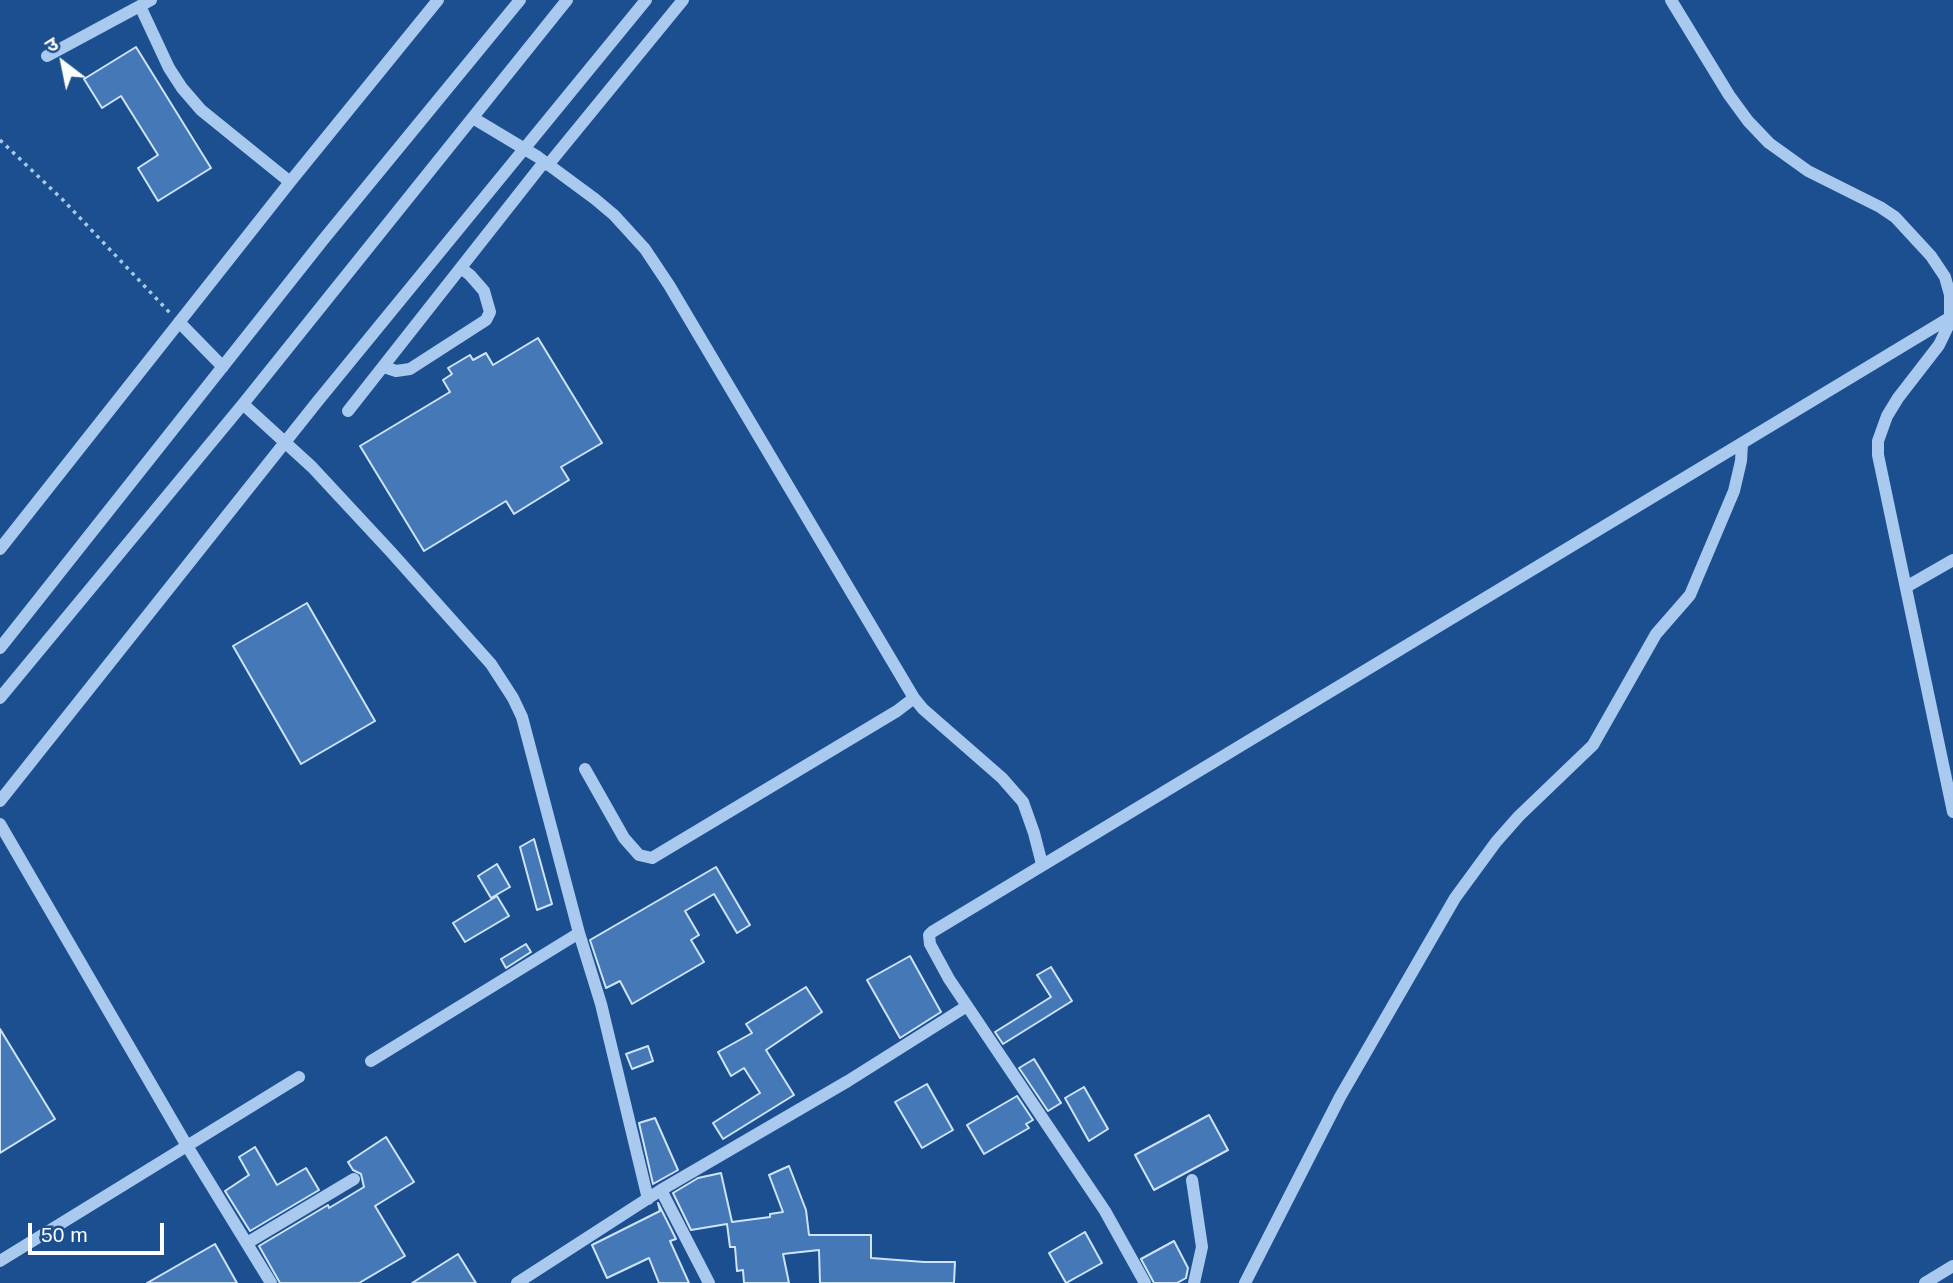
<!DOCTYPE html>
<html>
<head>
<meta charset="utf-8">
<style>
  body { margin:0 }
  #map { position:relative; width:1953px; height:1283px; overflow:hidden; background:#1b4f8f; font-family:Arial,"Noto Sans Devanagari",sans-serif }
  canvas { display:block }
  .north { position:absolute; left:28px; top:28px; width:70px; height:70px; -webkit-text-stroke:5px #1b4f8f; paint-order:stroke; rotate:328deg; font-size:19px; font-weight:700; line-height:28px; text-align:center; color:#fff }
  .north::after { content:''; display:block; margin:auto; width:24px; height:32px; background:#fff; clip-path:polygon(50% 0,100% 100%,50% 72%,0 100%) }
  .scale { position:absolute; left:28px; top:1223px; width:136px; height:32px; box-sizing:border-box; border:4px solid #fff; border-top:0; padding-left:9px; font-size:21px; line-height:24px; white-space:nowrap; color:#fff; -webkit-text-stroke:5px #1b4f8f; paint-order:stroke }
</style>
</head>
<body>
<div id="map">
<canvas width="1953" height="1283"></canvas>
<div class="north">उ</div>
<div class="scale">50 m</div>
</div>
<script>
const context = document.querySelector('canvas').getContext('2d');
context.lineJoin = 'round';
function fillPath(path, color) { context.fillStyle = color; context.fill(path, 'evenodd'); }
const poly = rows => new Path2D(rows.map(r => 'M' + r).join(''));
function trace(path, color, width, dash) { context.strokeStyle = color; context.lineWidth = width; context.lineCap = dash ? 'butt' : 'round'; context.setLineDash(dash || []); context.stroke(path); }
const building = poly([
  [136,47,211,168,158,201,138,168,158,155,121,96,102,108,84,79,136,47],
  [538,338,602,443,561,467,569,480,514,514,506,501,424,551,360,446,450,392,443,380,452,374,448,368,470,355,473,360,486,353,493,365,538,338],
  [307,603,375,721,301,764,233,646,307,603],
  [534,839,552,904,537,910,520,847,534,839],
  [497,864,510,887,491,898,478,876,497,864],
  [716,867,750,925,737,933,714,894,685,911,699,935,691,940,704,962,632,1004,620,981,606,988,590,940,716,867],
  [497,896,509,916,465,942,453,923,497,896],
  [526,944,531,952,506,968,501,959,526,944],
  [910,956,941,1012,900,1038,867,980,910,956],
  [1051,967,1072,1001,1003,1044,995,1032,1051,997,1037,975,1051,967],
  [806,987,822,1012,766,1050,794,1095,723,1139,713,1123,760,1093,744,1068,731,1076,718,1052,752,1033,746,1024,806,987],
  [0,1029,55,1119,0,1153,0,1029],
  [648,1046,653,1061,632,1069,626,1054,648,1046],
  [1034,1059,1061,1103,1048,1111,1019,1068,1034,1059],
  [927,1084,953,1130,922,1148,895,1102,927,1084],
  [1084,1087,1108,1129,1089,1141,1065,1098,1084,1087],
  [1017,1096,1033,1120,1026,1124,1029,1128,984,1154,967,1125,1017,1096],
  [1209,1115,1228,1150,1154,1190,1135,1155,1209,1115],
  [655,1118,678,1170,653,1184,639,1123,655,1118],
  [386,1137,414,1182,375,1206,405,1256,359,1283,280,1283,259,1246,328,1205,329,1208,364,1187,361,1174,353,1170,348,1162,386,1137],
  [255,1147,277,1185,306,1168,319,1190,250,1231,225,1191,249,1175,239,1157,255,1147],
  [789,1166,806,1210,809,1235,871,1235,871,1258,924,1262,955,1262,954,1283,820,1283,819,1250,783,1254,789,1283,744,1283,743,1270,737,1271,735,1247,730,1247,727,1224,691,1230,673,1193,698,1178,721,1173,732,1222,770,1217,770,1214,783,1212,769,1175,789,1166],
  [658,1203,676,1239,670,1241,689,1283,659,1283,649,1258,607,1278,592,1245,660,1211,658,1203],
  [1085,1232,1102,1263,1066,1283,1049,1253,1085,1232],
  [1174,1241,1188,1268,1186,1278,1177,1283,1154,1283,1141,1259,1174,1241],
  [215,1244,237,1283,147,1283,215,1244],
  [458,1254,476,1283,412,1283,458,1254]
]);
fillPath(building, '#4478b7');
trace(building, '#cfe3fa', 2);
trace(poly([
  [0,140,63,200,170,313]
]), '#a9c9ee', 3.5, [3.5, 5]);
trace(poly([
  [1671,0,1729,95,1748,121,1769,143,1808,171,1880,207,1895,217,1931,256,1945,277,1950,295,1950,322,1939,345,1898,398,1887,416,1878,441,1878,455,1953,812],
  [140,6,169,68,182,88,201,110,290,182],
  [47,56,151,0],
  [473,118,538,157,595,199,614,215,645,249,669,285,914,698,923,709,1002,778,1023,802,1034,833,1042,864],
  [548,165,683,0],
  [179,322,223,367],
  [384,367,396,371,410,369,486,320,490,312,484,291,470,275,462,269],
  [243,404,312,467,391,552,491,664,513,698,522,717,579,933,601,1004,648,1199],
  [348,411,544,162],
  [0,549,290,182,438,0],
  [1906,587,1953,560],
  [0,648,323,240,520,0],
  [0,698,243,404,567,0],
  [585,769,624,838,639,855,652,858,897,711,914,698],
  [0,801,317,402,646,0],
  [0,824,187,1146,271,1283],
  [371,1061,579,933],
  [1192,1180,1202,1247,1194,1283],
  [661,1190,709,1283],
  [247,1243,354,1179],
  [0,1261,299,1077],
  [517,1283,661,1190,848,1081,967,1006],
  [1145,1283,1105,1211,949,979,930,944,929,935,932,932,1951,317],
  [1245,1283,1340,1097,1455,898,1496,842,1519,816,1593,745,1656,634,1690,595,1734,491,1741,461,1742,444],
  [1925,1283,1953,1266]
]), '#a9c9ee', 12);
</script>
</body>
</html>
